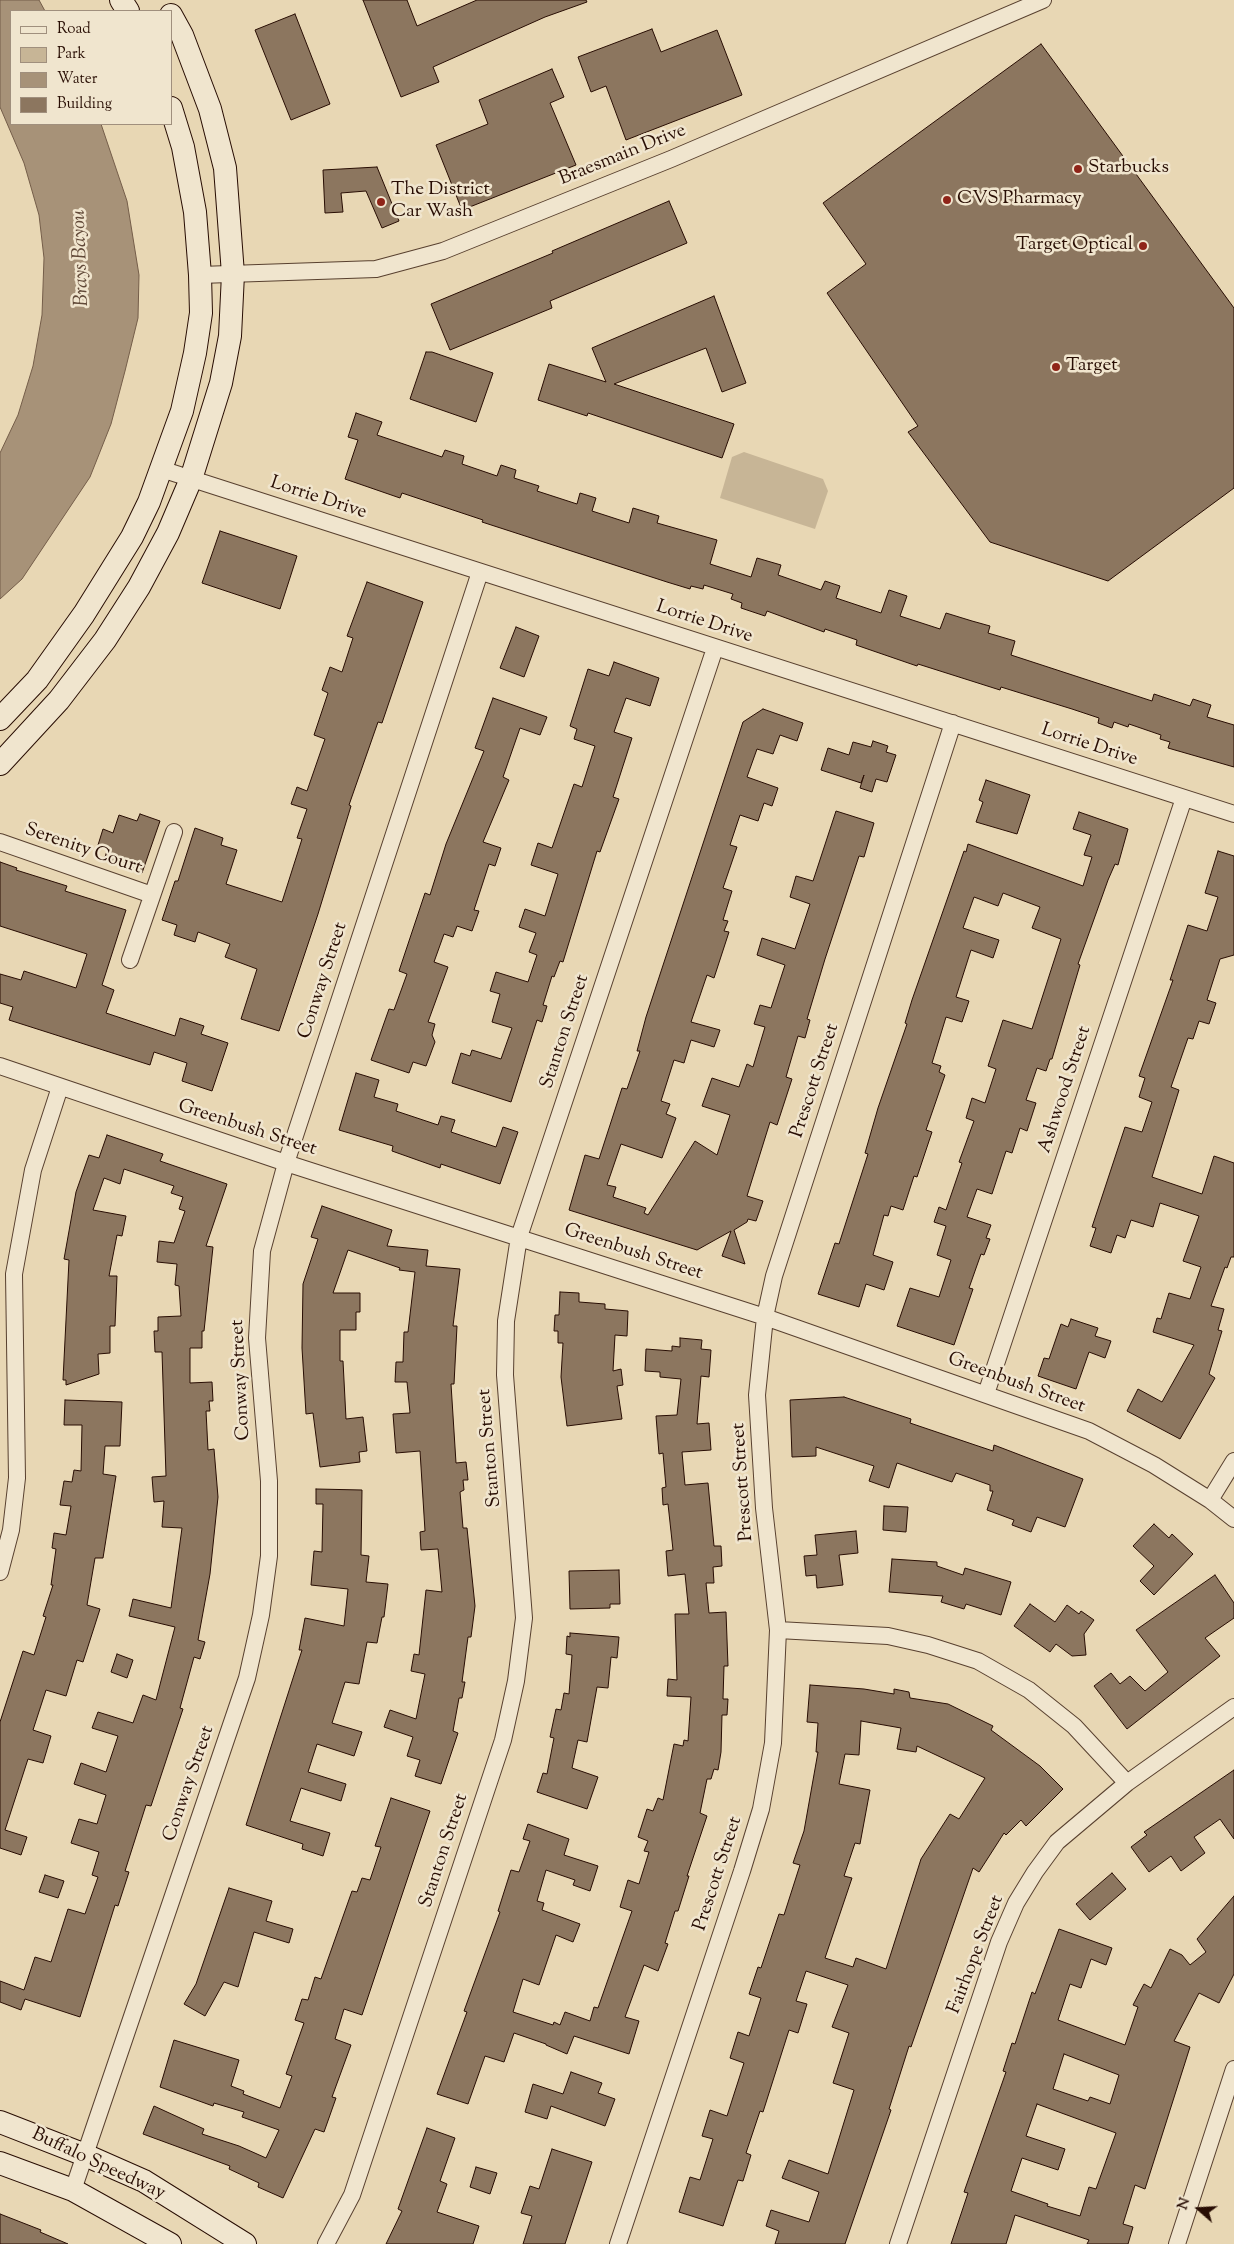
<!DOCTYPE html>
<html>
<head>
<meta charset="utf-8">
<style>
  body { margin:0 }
  #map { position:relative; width:1234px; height:2244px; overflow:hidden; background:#e8d7b4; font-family:"Sorts Mill Goudy",serif }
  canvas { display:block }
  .legend { position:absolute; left:10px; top:10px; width:162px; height:115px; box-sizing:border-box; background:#f0e5ce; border:1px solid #a08f7d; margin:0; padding:6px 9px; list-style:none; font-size:15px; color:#280d03 }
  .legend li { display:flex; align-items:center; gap:10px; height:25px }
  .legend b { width:25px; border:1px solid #a08f7d }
  .north { position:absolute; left:1174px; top:2184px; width:50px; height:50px; -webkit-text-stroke:4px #f0e5ce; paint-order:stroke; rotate:289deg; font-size:14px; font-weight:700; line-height:20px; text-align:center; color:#280d03 }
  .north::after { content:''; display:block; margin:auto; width:18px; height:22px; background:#280d03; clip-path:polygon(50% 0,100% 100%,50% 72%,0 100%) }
</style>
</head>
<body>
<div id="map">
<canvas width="1234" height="2244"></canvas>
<ul class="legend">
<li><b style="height:6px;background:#f0e5ce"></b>Road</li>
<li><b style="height:14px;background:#c7b596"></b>Park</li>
<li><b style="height:14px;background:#a79278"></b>Water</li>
<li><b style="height:14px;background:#8c765f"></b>Building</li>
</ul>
<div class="north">N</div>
</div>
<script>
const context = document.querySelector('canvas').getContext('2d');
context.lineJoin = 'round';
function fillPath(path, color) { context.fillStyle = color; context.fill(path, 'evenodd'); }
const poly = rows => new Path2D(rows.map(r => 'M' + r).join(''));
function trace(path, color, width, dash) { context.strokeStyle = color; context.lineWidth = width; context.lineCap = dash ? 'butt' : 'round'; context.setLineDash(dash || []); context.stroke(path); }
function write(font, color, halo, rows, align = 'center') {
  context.font = font + ' "Sorts Mill Goudy",serif'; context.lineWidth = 5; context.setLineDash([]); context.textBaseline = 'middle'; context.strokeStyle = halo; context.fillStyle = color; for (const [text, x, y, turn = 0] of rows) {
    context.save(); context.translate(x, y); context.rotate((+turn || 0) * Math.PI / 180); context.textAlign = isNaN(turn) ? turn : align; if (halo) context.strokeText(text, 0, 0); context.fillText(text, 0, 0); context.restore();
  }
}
fillPath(poly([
  [744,452,823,479,828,491,815,529,720,498,732,457]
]), '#c7b596');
const water = poly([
  [0,0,39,0,45,11,11,11,11,124,101,124,127,201,139,275,138,318,125,371,111,424,90,477,22,579,0,599,0,453,18,415,33,366,42,315,44,258,39,215,24,163,0,107,0,0]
]);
fillPath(water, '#a79278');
trace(water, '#745d49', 1);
const building = poly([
  [363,0,407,0,417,26,477,0,586,0,587,2,545,17,433,67,439,82,401,97,363,0],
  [295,14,330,104,291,120,255,30,295,14],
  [652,29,661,52,717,30,742,95,626,140,606,86,591,92,578,57,652,29],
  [1041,44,1234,308,1234,488,1108,581,990,542,908,432,918,426,827,293,866,264,823,203,1041,44],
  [552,69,564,97,550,103,576,165,462,210,436,145,488,124,479,100,552,69],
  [377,167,399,221,382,228,366,191,341,193,343,212,325,213,323,170,377,167],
  [669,201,687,243,550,301,552,308,450,350,431,304,553,253,552,251,669,201],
  [714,296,746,383,722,392,706,348,614,384,734,424,722,458,588,413,587,416,538,400,549,364,606,382,592,348,714,296],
  [426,352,432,352,493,373,476,422,410,399,426,352],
  [356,413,382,422,377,435,442,457,445,450,464,456,462,464,497,476,501,465,516,470,514,478,539,486,537,491,577,504,580,493,596,498,592,511,629,523,633,508,659,516,657,523,717,540,710,564,751,577,757,558,781,565,778,575,821,590,825,581,840,586,836,598,881,613,889,590,907,596,900,616,940,629,946,613,972,621,990,626,988,633,1015,641,1011,655,1152,701,1154,694,1190,706,1193,699,1211,705,1207,717,1234,725,1234,767,1168,748,1170,742,1160,739,1161,735,1129,724,1128,727,1114,722,1112,728,1098,723,1099,718,1072,709,1001,687,1000,690,918,664,917,666,856,645,857,640,825,629,824,632,767,611,765,616,741,608,742,603,731,599,733,594,704,585,703,589,691,586,690,589,667,582,482,522,483,520,402,493,400,498,345,479,358,440,348,437,356,413],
  [220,531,297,556,280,609,202,583,220,531],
  [367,582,423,602,382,723,378,722,349,805,351,806,318,914,279,1031,241,1019,257,969,225,957,230,944,198,932,195,942,174,935,177,925,162,920,175,881,178,881,195,828,223,838,221,845,237,850,226,884,282,902,302,839,297,838,307,809,291,804,297,787,307,791,325,739,314,735,328,693,322,690,330,667,342,672,353,638,347,636,367,582],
  [516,627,539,636,524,677,500,668,516,627],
  [614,662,659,678,650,706,626,698,614,732,632,738,613,797,619,799,600,852,597,851,563,962,560,961,554,977,552,976,543,1005,547,1006,542,1022,537,1020,511,1102,452,1083,461,1053,470,1056,472,1050,501,1059,512,1028,492,1022,500,994,490,991,496,972,528,982,537,955,529,952,536,933,519,927,525,909,545,916,558,874,531,865,538,843,552,848,574,784,582,787,595,746,574,739,577,729,570,726,588,669,609,676,614,662],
  [493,698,547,717,540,735,520,728,503,777,509,780,483,842,501,848,495,866,489,864,474,910,479,911,472,931,457,926,453,937,444,934,434,962,448,967,428,1022,435,1024,432,1035,435,1042,426,1066,413,1062,409,1073,371,1060,389,1009,394,1010,407,974,399,971,425,893,430,895,446,844,484,751,475,748,493,698],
  [763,709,803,723,797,741,780,735,773,754,757,749,747,777,778,788,772,806,764,803,758,821,740,815,730,845,737,847,723,888,732,891,723,920,728,921,724,931,729,932,714,978,707,975,691,1022,720,1030,714,1047,691,1040,684,1063,674,1060,661,1101,670,1104,666,1114,676,1118,662,1158,621,1144,607,1185,616,1187,613,1197,646,1208,644,1213,648,1215,695,1141,717,1155,730,1115,702,1106,712,1078,739,1087,747,1064,753,1067,765,1027,754,1024,760,1005,771,1008,785,965,757,955,762,938,795,949,810,904,790,897,796,876,813,881,836,811,874,823,864,857,859,856,825,959,807,1019,810,1020,805,1038,798,1036,786,1077,792,1079,777,1125,770,1122,747,1196,763,1201,756,1221,748,1219,747,1222,734,1230,745,1264,722,1256,731,1231,697,1250,569,1210,585,1155,599,1159,622,1088,627,1089,640,1051,637,1051,646,1017,743,722,763,709],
  [873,741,888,746,886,752,896,755,887,782,876,779,872,792,860,788,864,775,861,783,821,770,828,748,849,755,853,742,871,747,873,741],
  [986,780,1030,795,1017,834,976,822,983,802,979,800,986,780],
  [1079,812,1128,829,1118,865,1115,864,1108,880,1078,964,1080,965,1052,1059,1050,1059,1046,1071,1037,1068,1026,1100,1036,1103,1027,1131,1020,1128,1012,1153,1006,1151,992,1194,977,1189,967,1217,991,1225,986,1238,990,1239,984,1255,981,1254,969,1288,973,1289,954,1345,897,1326,910,1288,939,1297,951,1260,937,1255,946,1226,934,1222,939,1207,946,1210,962,1163,959,1162,974,1121,966,1118,972,1098,985,1103,996,1069,988,1066,1003,1020,1032,1029,1061,939,1032,928,1040,907,1003,893,998,906,974,897,963,928,999,940,993,958,971,950,956,997,969,1001,962,1022,946,1017,932,1063,941,1066,939,1072,945,1075,926,1130,932,1132,917,1177,914,1176,903,1210,891,1206,888,1216,884,1215,873,1255,893,1262,884,1290,866,1284,859,1307,818,1294,835,1243,839,1244,868,1154,865,1153,878,1108,907,1024,905,1023,912,1000,964,851,966,852,968,844,1083,886,1092,857,1084,855,1091,835,1073,829,1079,812],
  [140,814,160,821,142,873,104,860,108,848,98,845,103,829,113,833,119,815,137,821,140,814],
  [1218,851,1234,856,1234,955,1220,959,1207,1000,1216,1003,1209,1024,1199,1021,1193,1039,1188,1038,1171,1087,1179,1090,1152,1177,1202,1194,1214,1156,1234,1163,1234,1257,1231,1257,1227,1268,1225,1267,1211,1306,1224,1309,1218,1330,1222,1331,1209,1374,1215,1378,1180,1439,1127,1411,1138,1389,1162,1402,1194,1345,1153,1332,1157,1318,1161,1319,1169,1293,1190,1299,1201,1267,1183,1261,1199,1216,1160,1203,1153,1227,1131,1220,1125,1238,1117,1235,1111,1253,1090,1246,1096,1228,1092,1227,1125,1127,1142,1132,1152,1102,1139,1097,1145,1078,1139,1076,1173,980,1170,980,1188,925,1207,931,1218,897,1205,893,1218,851],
  [0,862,17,868,16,870,67,886,65,891,126,910,102,985,114,990,106,1013,175,1036,180,1018,204,1026,201,1034,228,1043,212,1091,182,1081,187,1063,154,1052,150,1065,9,1020,13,1007,0,1003,0,974,21,980,24,971,76,988,87,954,0,926,0,862],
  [356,1073,379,1080,374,1097,398,1104,396,1111,438,1125,441,1116,455,1120,451,1132,496,1147,503,1127,518,1132,500,1184,441,1164,440,1168,392,1151,393,1146,339,1130,356,1073],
  [107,1135,163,1154,160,1161,227,1184,206,1246,213,1247,204,1331,202,1331,202,1348,190,1348,190,1383,212,1382,213,1401,209,1401,210,1411,206,1411,208,1450,214,1449,218,1497,210,1574,198,1640,205,1642,200,1659,194,1657,180,1708,183,1709,151,1806,146,1805,125,1871,129,1872,118,1906,115,1905,80,2017,25,1999,21,2010,0,2002,0,1981,24,1990,35,1957,51,1962,68,1909,85,1914,98,1877,92,1875,99,1852,71,1843,79,1819,97,1824,106,1795,74,1784,81,1763,106,1772,118,1736,92,1728,98,1712,133,1723,143,1695,156,1700,175,1627,129,1616,133,1599,171,1608,182,1528,162,1527,164,1501,154,1502,152,1477,166,1476,162,1352,155,1352,154,1331,158,1331,158,1317,181,1316,179,1286,175,1285,177,1264,157,1262,159,1241,174,1243,185,1211,179,1209,183,1197,171,1193,174,1186,124,1169,120,1184,104,1178,93,1210,126,1216,122,1236,117,1235,109,1276,117,1276,115,1326,110,1326,110,1353,98,1354,99,1374,66,1385,66,1380,63,1380,69,1260,64,1259,76,1192,89,1155,99,1158,107,1135],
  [322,1206,392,1230,387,1246,428,1250,426,1266,460,1269,453,1326,457,1326,454,1384,451,1384,456,1463,466,1462,468,1480,463,1480,464,1490,460,1492,463,1528,467,1528,475,1606,471,1637,468,1637,462,1682,465,1682,462,1698,459,1698,453,1731,458,1733,441,1784,415,1776,420,1760,407,1756,413,1737,384,1727,390,1710,416,1719,425,1674,411,1671,414,1654,419,1655,426,1590,442,1592,438,1549,421,1550,420,1532,425,1531,420,1451,396,1453,393,1414,410,1413,407,1382,395,1382,396,1362,403,1362,404,1332,408,1332,415,1272,399,1270,400,1268,348,1250,333,1293,360,1293,360,1312,356,1312,356,1330,340,1330,340,1361,343,1361,346,1419,363,1417,367,1451,359,1452,360,1462,320,1467,313,1413,306,1414,302,1348,303,1284,318,1239,311,1237,322,1206],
  [560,1292,579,1293,579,1302,605,1304,605,1309,628,1311,627,1336,615,1335,613,1371,621,1369,623,1385,617,1386,622,1419,567,1426,561,1377,563,1343,558,1343,558,1331,554,1331,555,1315,559,1315,560,1292],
  [1071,1319,1098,1328,1095,1336,1111,1341,1105,1358,1089,1352,1076,1389,1038,1376,1044,1358,1049,1359,1061,1324,1068,1327,1071,1319],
  [680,1338,702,1340,701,1349,711,1350,709,1377,701,1376,697,1424,709,1423,711,1450,682,1452,685,1485,708,1483,714,1546,721,1546,722,1566,713,1567,714,1583,706,1583,709,1613,726,1612,728,1666,724,1666,723,1699,728,1699,727,1715,722,1715,721,1752,718,1770,714,1769,711,1779,707,1779,700,1813,707,1816,687,1876,689,1876,678,1911,675,1911,665,1943,668,1944,658,1971,644,1965,625,2017,639,2021,629,2054,574,2036,567,2054,546,2045,546,2044,514,2033,504,2062,485,2056,468,2104,437,2094,467,2012,464,2011,500,1912,498,1911,511,1870,519,1872,530,1841,523,1839,528,1824,569,1839,564,1855,598,1866,590,1891,573,1885,575,1880,546,1870,537,1901,544,1903,542,1910,580,1924,573,1942,556,1935,539,1985,523,1979,513,2012,553,2025,554,2022,560,2025,565,2012,590,2021,594,2007,598,2008,632,1911,620,1907,628,1880,639,1884,649,1852,644,1851,648,1841,638,1837,647,1809,653,1811,658,1798,663,1800,674,1744,683,1746,684,1740,688,1741,691,1697,667,1696,668,1679,677,1680,675,1614,689,1614,685,1574,668,1576,666,1551,673,1550,668,1504,663,1505,662,1488,666,1487,663,1453,659,1454,656,1416,677,1415,681,1379,660,1377,660,1372,645,1371,646,1349,672,1351,672,1346,680,1347,680,1338],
  [844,1397,911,1419,910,1423,975,1445,993,1451,994,1445,1083,1479,1065,1527,1037,1517,1031,1532,1012,1525,1014,1520,987,1510,993,1491,990,1491,990,1485,956,1473,952,1482,897,1463,889,1488,869,1481,874,1466,816,1447,816,1456,792,1457,790,1400,844,1397],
  [65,1400,122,1402,120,1446,105,1446,103,1474,116,1476,103,1558,95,1558,87,1605,100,1609,83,1662,77,1660,66,1696,46,1690,33,1730,51,1736,43,1763,28,1759,5,1830,27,1837,21,1855,0,1848,0,1722,23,1651,34,1655,46,1617,43,1616,53,1585,51,1585,56,1549,52,1548,54,1533,66,1535,71,1506,60,1505,64,1481,72,1482,74,1470,81,1471,82,1425,64,1425,65,1400],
  [316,1489,362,1490,361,1555,369,1556,366,1582,388,1584,384,1617,382,1617,377,1643,367,1642,359,1684,345,1682,332,1723,362,1732,354,1756,317,1744,308,1772,346,1784,341,1801,301,1788,290,1821,330,1833,323,1856,302,1849,303,1844,246,1825,302,1650,299,1650,305,1618,344,1626,348,1589,311,1585,314,1551,322,1552,323,1504,316,1504,316,1489],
  [884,1506,908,1507,906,1532,883,1530,884,1506],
  [1154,1524,1169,1538,1172,1534,1193,1554,1154,1595,1140,1581,1154,1566,1133,1546,1154,1524],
  [856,1531,858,1553,839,1555,843,1585,817,1588,816,1575,806,1576,804,1556,817,1555,815,1535,856,1531],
  [892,1559,937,1562,937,1566,963,1575,965,1568,1011,1582,1001,1615,966,1604,964,1609,941,1602,943,1596,889,1592,892,1559],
  [619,1570,620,1604,610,1604,610,1608,570,1609,569,1571,619,1570],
  [1215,1575,1234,1603,1234,1618,1205,1638,1220,1656,1127,1729,1094,1686,1111,1673,1120,1684,1130,1676,1145,1691,1168,1672,1136,1630,1215,1575],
  [1030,1604,1055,1622,1067,1605,1079,1614,1081,1611,1094,1620,1084,1634,1086,1655,1072,1656,1056,1644,1050,1652,1014,1626,1030,1604],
  [570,1633,619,1637,617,1658,611,1657,608,1688,597,1687,587,1742,578,1740,572,1768,598,1777,587,1809,537,1792,543,1773,547,1774,554,1738,550,1737,556,1709,561,1710,564,1693,569,1694,572,1655,566,1654,567,1636,570,1637,570,1633],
  [117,1654,133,1660,127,1678,111,1672,117,1654],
  [810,1685,864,1689,894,1694,894,1689,909,1692,910,1698,948,1704,993,1726,991,1730,1040,1766,1063,1789,1026,1826,1021,1820,1006,1835,1004,1833,979,1872,973,1868,911,2047,909,2046,889,2109,891,2110,845,2244,775,2244,779,2231,766,2226,771,2210,809,2222,819,2192,782,2178,789,2160,828,2174,854,2090,833,2083,849,2033,832,2027,848,1985,806,1971,796,2001,807,2004,798,2033,789,2030,763,2112,760,2111,746,2153,751,2155,743,2181,738,2180,723,2226,679,2212,690,2177,700,2180,713,2139,702,2136,710,2110,727,2116,744,2063,730,2058,738,2032,749,2036,761,1998,749,1994,758,1967,761,1968,779,1914,784,1915,800,1865,793,1863,804,1831,818,1752,816,1752,818,1723,807,1722,810,1685],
  [861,1721,901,1728,897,1749,916,1752,917,1746,985,1778,959,1819,950,1814,921,1859,886,1969,856,1958,853,1967,825,1958,852,1878,844,1876,855,1843,860,1844,870,1790,839,1784,845,1754,859,1755,861,1721],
  [1234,1770,1234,1839,1220,1819,1194,1837,1205,1853,1181,1871,1171,1856,1149,1872,1131,1847,1147,1835,1144,1832,1234,1770],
  [391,1798,430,1811,362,2015,344,2009,335,2039,351,2045,332,2097,336,2098,324,2132,315,2129,283,2198,258,2187,259,2183,229,2169,230,2166,143,2134,154,2106,204,2129,202,2134,239,2146,266,2158,279,2130,242,2117,244,2112,214,2103,213,2106,160,2087,174,2040,239,2060,231,2086,244,2091,243,2094,280,2108,292,2076,286,2074,304,2023,295,2020,302,1999,308,2000,315,1977,321,1979,352,1891,357,1892,362,1878,370,1880,381,1847,375,1846,391,1798],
  [1112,1873,1126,1889,1090,1920,1076,1904,1112,1873],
  [45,1875,64,1881,58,1898,39,1892,45,1875],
  [229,1888,272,1901,266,1921,293,1929,289,1943,254,1932,238,1987,224,1982,205,2016,184,2004,196,1984,229,1888],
  [1234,1896,1234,1974,1219,2003,1199,1993,1174,2041,1190,2047,1145,2189,1135,2185,1123,2224,1133,2227,1128,2244,1087,2244,1089,2240,1015,2215,1006,2244,951,2244,968,2193,964,2192,1006,2072,1003,2071,1012,2043,1015,2044,1032,1992,1035,1994,1059,1929,1112,1948,1106,1965,1091,1959,1081,1988,1070,1984,1058,2020,1125,2045,1138,2007,1133,2005,1144,1984,1151,1988,1170,1949,1182,1955,1190,1965,1206,1952,1197,1939,1234,1896],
  [1064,2054,1119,2075,1110,2104,1090,2097,1088,2101,1053,2089,1064,2054],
  [1037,2104,1116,2133,1096,2189,1089,2187,1080,2216,1047,2206,1048,2204,1011,2191,1022,2158,1058,2170,1065,2149,1026,2136,1037,2104],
  [571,2072,602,2083,598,2093,615,2099,605,2126,551,2106,547,2119,525,2112,533,2084,563,2094,571,2072],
  [427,2128,455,2138,440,2181,447,2184,437,2212,479,2226,473,2244,386,2244,402,2211,398,2209,427,2128],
  [552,2149,592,2162,565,2244,523,2244,532,2216,521,2213,530,2186,539,2189,552,2149],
  [476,2167,497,2173,490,2194,470,2187,476,2167],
  [0,2214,41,2230,40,2232,68,2244,0,2244,0,2214]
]);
fillPath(building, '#8c765f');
trace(building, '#280d03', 1);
const street = poly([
  [200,275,376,269,443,251,671,159,1043,0],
  [161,469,1234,814],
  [0,842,152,895],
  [130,960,174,832],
  [0,1066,286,1163,765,1317,1089,1431,1154,1465,1210,1500,1234,1519],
  [986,1394,1184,798],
  [1210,1500,1234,1461],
  [0,1572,11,1530,17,1478,14,1274,33,1170,60,1087],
  [778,1630,888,1636,928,1645,978,1661,1029,1690,1074,1726,1127,1783],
  [73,2190,247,1678,261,1615,269,1556,269,1481,257,1338,262,1251,286,1163,480,572],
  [326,2244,352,2195,503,1740,516,1681,524,1618,505,1375,506,1321,519,1237,715,648],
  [618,2244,742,1871,761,1809,773,1743,778,1630,764,1508,757,1395,765,1317,774,1276,953,723],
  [898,2244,999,1942,1016,1903,1035,1872,1057,1842,1127,1783,1234,1707],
  [1177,2244,1234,2069]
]);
const secondary = poly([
  [121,0,128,11],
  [0,719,37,680,84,614,132,537,149,502,182,411,195,353,201,313,200,275,195,212,183,147,171,108],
  [0,764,59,700,105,640,139,587,168,533,191,479,221,383,230,336,233,274,225,168,210,109,182,35,171,15],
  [0,2122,85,2155,144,2181,245,2244],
  [0,2163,73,2190,170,2244]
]);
trace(street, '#58402f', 18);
trace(secondary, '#280d03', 24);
trace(street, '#f0e5ce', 16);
trace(secondary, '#f0e5ce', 22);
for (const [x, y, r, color] of [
  [1078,169,5,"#8f2418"],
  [947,200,5,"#8f2418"],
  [381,202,5,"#8f2418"],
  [1143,246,5,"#8f2418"],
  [1056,367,5,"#8f2418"]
]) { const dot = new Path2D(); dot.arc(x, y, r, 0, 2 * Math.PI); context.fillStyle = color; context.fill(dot); trace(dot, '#f0e5ce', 2); }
write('19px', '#280d03', '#f0e5ce', [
  ["Braesmain Drive",623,156,-22],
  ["Lorrie Drive",318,499,18],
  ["Lorrie Drive",704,623,18],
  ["Lorrie Drive",1089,746,18],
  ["Serenity Court",83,850,19],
  ["Conway Street",324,981,-72],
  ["Stanton Street",566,1032,-72],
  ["Prescott Street",816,1081,-72],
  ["Ashwood Street",1066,1090,-72],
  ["Greenbush Street",247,1129,18],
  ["Greenbush Street",633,1253,18],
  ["Conway Street",242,1380,-93],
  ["Greenbush Street",1016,1384,20],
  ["Stanton Street",491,1448,-95],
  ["Prescott Street",744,1482,-94],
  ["Conway Street",190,1784,-71],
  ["Stanton Street",445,1851,-72],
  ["Prescott Street",719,1874,-72],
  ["Fairhope Street",977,1955,-69],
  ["Buffalo Speedway",98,2165,25]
]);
write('19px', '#280d03', '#f0e5ce', [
  ["Starbucks",1088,169],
  ["The District",391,191],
  ["Car Wash",391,213],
  ["CVS Pharmacy",957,200],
  ["Target Optical",1133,246,"right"],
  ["Target",1066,367]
], 'left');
write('italic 20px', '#614938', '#f0e5ce', [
  ["Brays Bayou",82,258,-92]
]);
</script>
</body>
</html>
